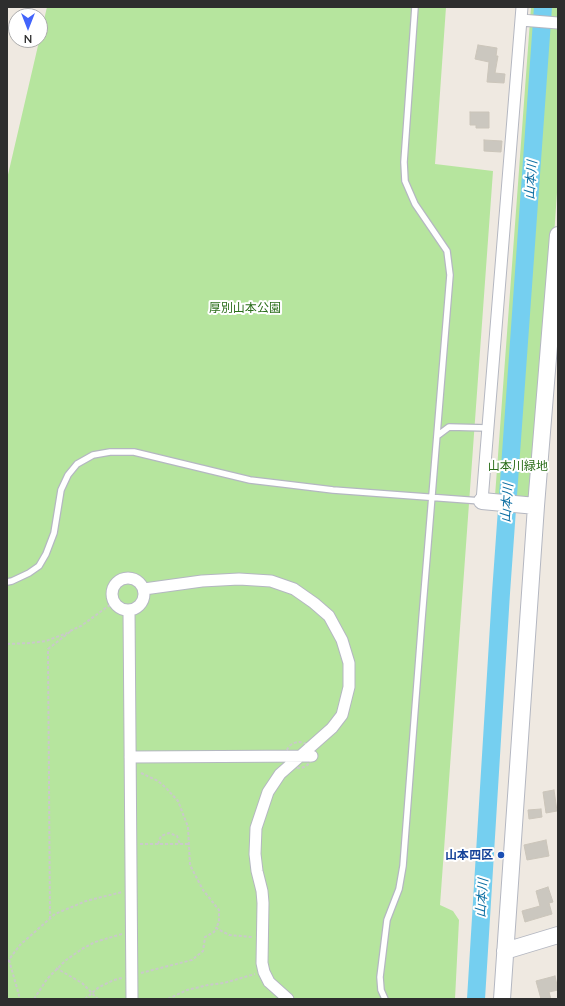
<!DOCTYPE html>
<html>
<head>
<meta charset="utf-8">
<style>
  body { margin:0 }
  #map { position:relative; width:565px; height:1006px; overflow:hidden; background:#efe9e1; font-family:Lato,sans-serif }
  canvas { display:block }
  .frame { position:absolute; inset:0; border:8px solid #2e2e2e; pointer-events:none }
  .north { position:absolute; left:8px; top:8px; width:40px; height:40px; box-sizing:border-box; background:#fff; border:1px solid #ababab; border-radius:50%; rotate:180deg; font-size:11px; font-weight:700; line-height:16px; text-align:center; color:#2e2e2e }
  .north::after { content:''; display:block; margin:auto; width:14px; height:18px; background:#4264fb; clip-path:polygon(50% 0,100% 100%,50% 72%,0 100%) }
</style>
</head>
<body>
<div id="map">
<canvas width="565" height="1006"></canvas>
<div class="frame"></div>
<div class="north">N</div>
</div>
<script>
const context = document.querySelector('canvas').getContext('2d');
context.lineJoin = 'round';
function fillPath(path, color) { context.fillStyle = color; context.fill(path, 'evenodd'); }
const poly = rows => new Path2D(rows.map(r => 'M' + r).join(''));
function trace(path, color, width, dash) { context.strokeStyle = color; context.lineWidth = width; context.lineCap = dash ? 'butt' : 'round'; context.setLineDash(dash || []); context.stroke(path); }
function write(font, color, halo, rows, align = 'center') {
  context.font = font + ' Lato,"Noto Sans JP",sans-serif'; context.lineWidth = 4; context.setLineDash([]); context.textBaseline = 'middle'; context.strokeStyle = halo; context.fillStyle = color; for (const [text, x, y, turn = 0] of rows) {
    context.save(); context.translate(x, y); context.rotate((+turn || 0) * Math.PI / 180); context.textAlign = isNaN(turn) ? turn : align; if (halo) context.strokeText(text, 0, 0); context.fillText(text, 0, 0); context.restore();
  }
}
fillPath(poly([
  [47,7,446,7,435,164,493,171,440,905,453,911,459,920,455,999,7,999,7,179],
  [531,7,558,7,558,178,536,499,495,496]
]), '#b6e59e');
trace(poly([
  [476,999,501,593,543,7]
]), '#75cff0', 18);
const building = poly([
  [478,45,497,48,496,56,498,56,495,73,505,74,504,83,487,82,489,62,475,59,478,45],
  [470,112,489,112,489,128,476,128,476,125,470,125,470,112],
  [484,140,502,141,501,152,484,151,484,140],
  [554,790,557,811,546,813,543,792,554,790],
  [541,809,542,817,529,819,528,810,541,809],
  [546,840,549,856,527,860,524,845,546,840],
  [548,887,553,902,549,903,552,914,525,922,522,911,540,906,536,891,548,887],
  [555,976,558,990,549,992,551,999,541,999,536,981,555,976]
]);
fillPath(building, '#cbc7bf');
trace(building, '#cbc5ba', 1);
const lane = poly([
  [437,436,449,427,488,428],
  [7,582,12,581,29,573,39,566,46,554,54,533,61,490,68,475,77,464,93,455,110,452,134,452,250,480,292,485,333,490,481,501],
  [385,999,381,990,380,977,387,920,399,889,403,866,422,618,450,275,447,251,415,204,405,181,404,162,415,7]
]);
const street = poly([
  [521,20,558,23],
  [482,501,522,7],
  '112 594a16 16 0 1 1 32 0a16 16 0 1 1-32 0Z',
  [144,589,202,581,239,579,271,581,294,589,314,603,329,616,342,640,349,663,349,687,342,715,332,728,280,774,268,792,256,828,255,854,257,871,262,891,263,903,262,963,264,972,269,982,288,999],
  [129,610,132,999],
  [130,757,312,756]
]);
const secondary = poly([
  [482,501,536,506],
  [505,951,558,935],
  [502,999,536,506,558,235]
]);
trace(lane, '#b4b7c1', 8);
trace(street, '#b4b7c1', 13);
trace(secondary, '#b4b7c1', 18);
trace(poly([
  [70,631,81,626,114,602],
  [7,644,30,643,46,641,67,633],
  '286 755a13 13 0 1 1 26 0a13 13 0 1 1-26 0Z',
  [141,773,158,781,166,788,178,801,188,827,190,865,203,890,219,910,219,922,216,928,229,935,253,937],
  [140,844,189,844],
  [158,844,161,836,169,833,177,836,180,844],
  [50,919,48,649,71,631],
  [9,960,20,999],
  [7,962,20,945,55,914,86,901,122,892],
  [56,968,82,983,98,999],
  [141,973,192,960,203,951,205,937,214,932,216,928],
  [34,999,47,979,66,960,82,949,95,942,122,934],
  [85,999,99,987,114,980,122,978],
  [168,999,187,990,208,985,224,983,255,974]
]), '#c9c9c9', 2, [3, 2]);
trace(lane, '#fff', 5.5);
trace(street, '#fff', 11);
trace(secondary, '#fff', 16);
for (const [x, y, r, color] of [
  [501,855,4,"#1a4fb4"]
]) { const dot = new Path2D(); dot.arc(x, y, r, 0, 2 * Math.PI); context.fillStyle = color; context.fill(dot); trace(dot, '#fff', 1.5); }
write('12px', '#2c6e1b', '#fff', [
  ["厚別山本公園",245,308],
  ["山本川緑地",518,466]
]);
write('bold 12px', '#164399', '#fff', [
  ["山本四区",493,855]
], 'right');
write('italic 13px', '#0d6fa3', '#fff', [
  ["山本川",531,180,-86],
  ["山本川",507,503,-86],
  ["山本川",482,898,-86]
]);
</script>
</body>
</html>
